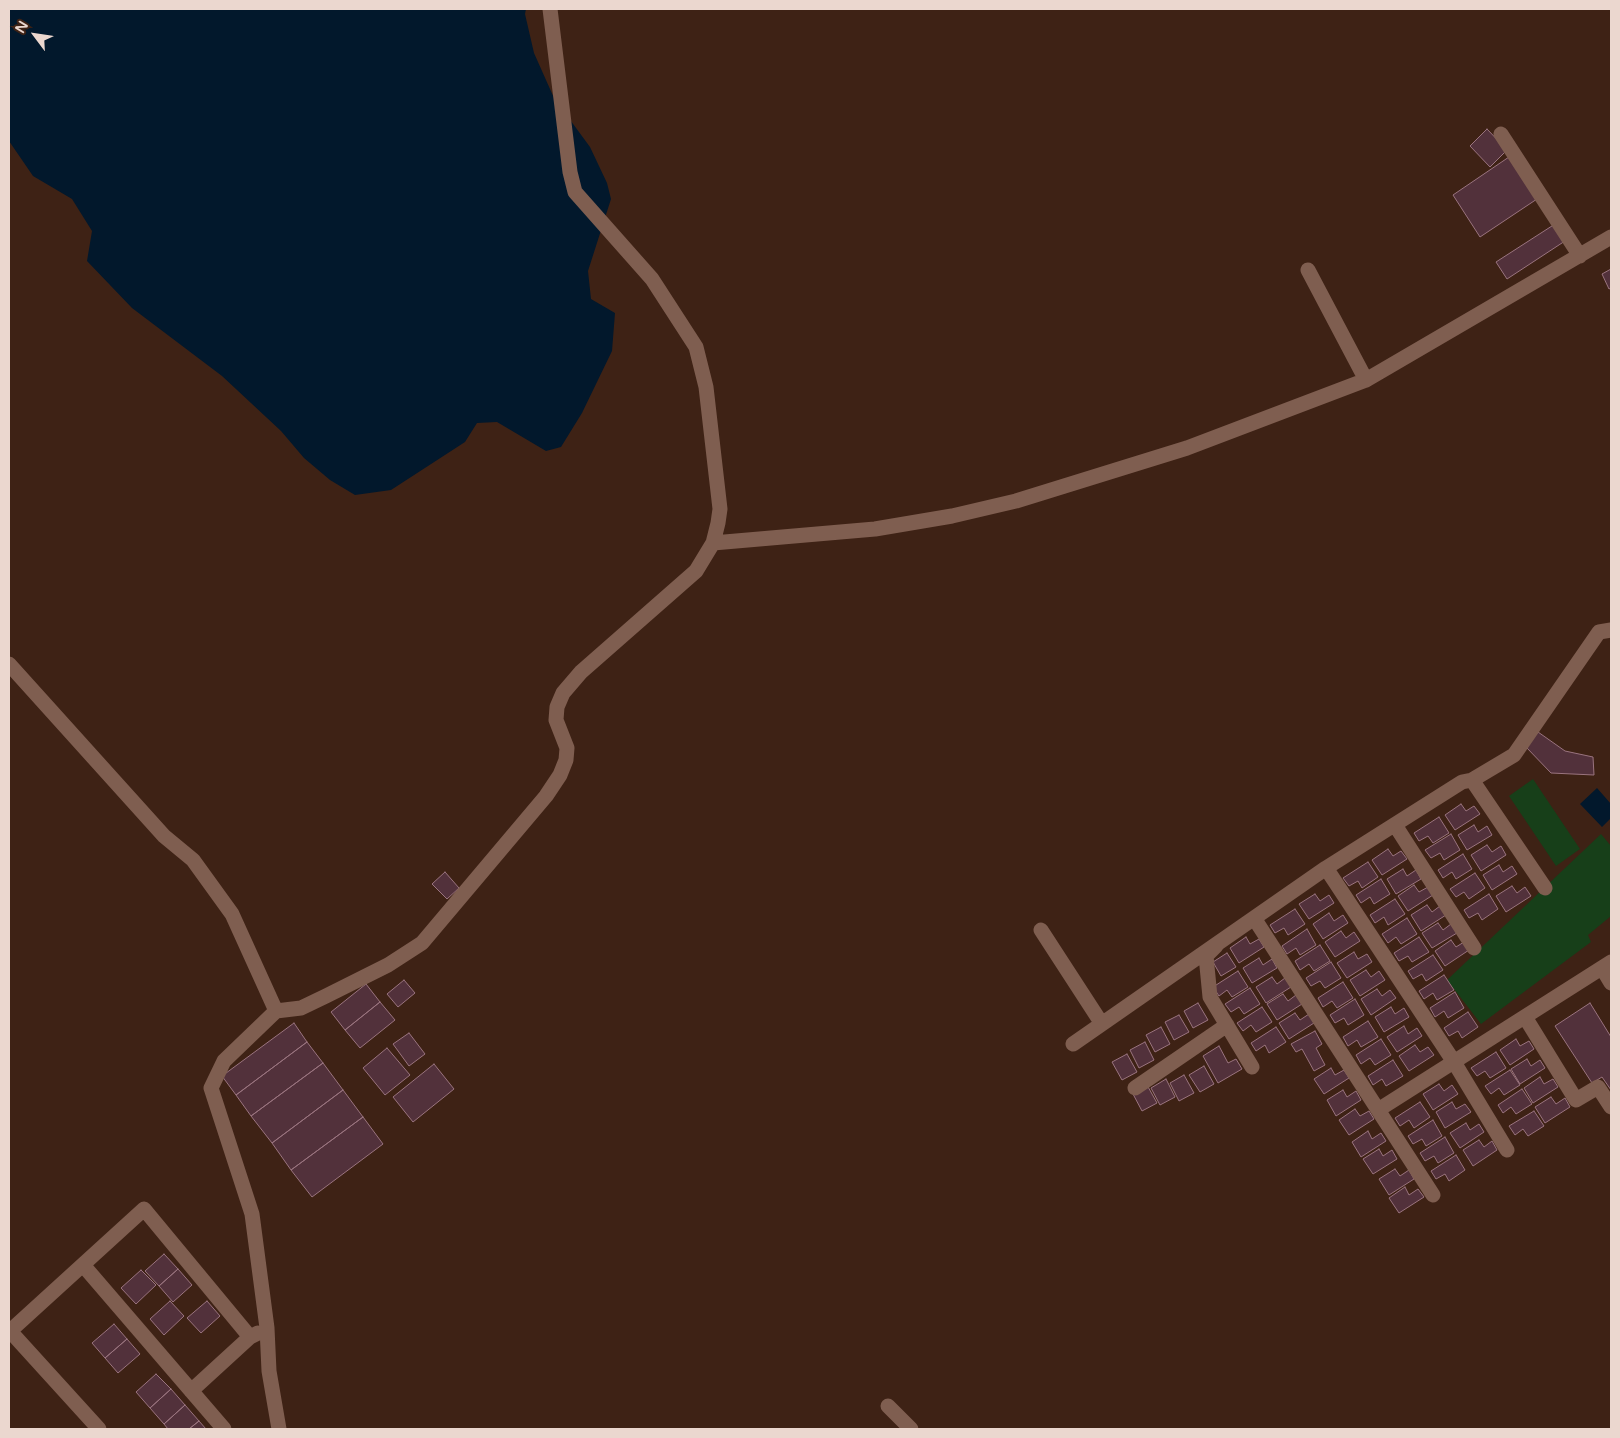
<!DOCTYPE html>
<html>
<head>
<meta charset="utf-8">
<style>
  body { margin:0 }
  #map { position:relative; width:1620px; height:1438px; overflow:hidden; background:#3e2215; font-family:"Varela Round",sans-serif }
  canvas { display:block }
  .frame { position:absolute; inset:0; border:10px solid #ebd7cf; pointer-events:none }
  .north { position:absolute; left:10px; top:10px; width:50px; height:50px; -webkit-text-stroke:4px #3e2215; paint-order:stroke; rotate:301deg; font-size:14px; font-weight:700; line-height:20px; text-align:center; color:#ebd7cf }
  .north::after { content:''; display:block; margin:auto; width:18px; height:22px; background:#ebd7cf; clip-path:polygon(50% 0,100% 100%,50% 72%,0 100%) }
</style>
</head>
<body>
<div id="map">
<canvas width="1620" height="1438"></canvas>
<div class="frame"></div>
<div class="north">N</div>
</div>
<script>
const context = document.querySelector('canvas').getContext('2d');
context.lineJoin = 'round';
function fillPath(path, color) { context.fillStyle = color; context.fill(path, 'evenodd'); }
const poly = rows => new Path2D(rows.map(r => 'M' + r).join(''));
function trace(path, color, width, dash) { context.strokeStyle = color; context.lineWidth = width; context.lineCap = dash ? 'butt' : 'round'; context.setLineDash(dash || []); context.stroke(path); }
fillPath(poly([
  [1533,779,1580,849,1556,866,1509,796],
  [1601,834,1611,846,1611,916,1588,935,1591,942,1481,1024,1447,980]
]), '#173f19');
fillPath(poly([
  [9,9,526,9,525,14,534,53,554,98,590,147,607,183,611,199,588,271,591,299,615,313,612,351,582,413,561,447,546,451,497,422,477,423,465,442,391,490,355,495,330,480,304,458,281,431,222,376,132,308,87,261,92,231,72,199,33,176,9,141],
  [1597,788,1611,804,1611,818,1602,827,1580,804]
]), '#02182c');
const building = poly([
  [1487,129,1507,150,1490,167,1470,146,1487,129],
  [1509,157,1537,199,1480,237,1453,195,1509,157],
  [1555,224,1565,241,1507,279,1496,262,1555,224],
  [1611,269,1611,288,1609,289,1602,274,1611,269],
  [1538,732,1565,751,1593,757,1594,775,1551,773,1526,747,1538,732],
  [1461,804,1466,811,1474,806,1480,814,1455,830,1445,815,1461,804],
  [1439,817,1449,833,1433,843,1428,836,1419,841,1414,833,1439,817],
  [1474,825,1478,832,1487,826,1492,835,1467,850,1458,835,1474,825],
  [1451,834,1460,850,1444,860,1440,853,1431,858,1425,850,1451,834],
  [1487,845,1492,852,1501,846,1506,855,1481,871,1471,855,1487,845],
  [1388,849,1393,856,1401,851,1407,859,1382,875,1372,860,1388,849],
  [1463,854,1472,869,1456,879,1452,872,1443,878,1438,870,1463,854],
  [1368,862,1378,877,1362,888,1358,881,1349,886,1343,878,1368,862],
  [1499,865,1503,872,1512,866,1517,874,1492,890,1483,875,1499,865],
  [1403,869,1407,876,1416,870,1421,879,1396,894,1387,879,1403,869],
  [445,872,459,888,447,899,432,884,445,872],
  [1475,873,1485,888,1469,899,1464,892,1456,897,1450,889,1475,873],
  [1381,879,1390,894,1374,904,1370,897,1361,903,1356,895,1381,879],
  [1414,885,1419,892,1428,887,1433,895,1408,911,1398,896,1414,885],
  [1512,886,1517,893,1525,887,1531,896,1506,912,1496,896,1512,886],
  [1315,894,1320,901,1329,895,1334,903,1309,919,1299,904,1315,894],
  [1489,894,1498,909,1482,920,1478,913,1469,918,1464,910,1489,894],
  [1395,899,1405,914,1388,925,1384,917,1375,923,1370,915,1395,899],
  [1427,905,1432,912,1440,906,1446,915,1421,931,1411,915,1427,905],
  [1295,909,1305,924,1288,935,1284,928,1275,933,1270,925,1295,909],
  [1329,913,1334,921,1343,915,1348,923,1323,939,1313,924,1329,913],
  [1407,918,1417,934,1401,944,1396,937,1388,943,1382,934,1407,918],
  [1438,923,1443,930,1451,924,1457,933,1432,948,1422,933,1438,923],
  [1307,929,1316,945,1300,955,1296,948,1287,954,1282,946,1307,929],
  [1341,931,1346,938,1354,932,1360,941,1335,957,1325,942,1341,931],
  [1246,937,1250,944,1259,939,1264,947,1239,963,1230,948,1246,937],
  [1419,937,1429,952,1412,962,1408,956,1399,961,1394,953,1419,937],
  [1451,940,1456,947,1464,942,1469,950,1445,966,1435,951,1451,940],
  [1320,945,1330,961,1314,971,1309,964,1300,970,1295,961,1320,945],
  [1354,952,1358,959,1367,954,1372,962,1347,978,1337,963,1354,952],
  [1227,953,1236,967,1221,976,1213,962,1227,953],
  [1433,955,1443,970,1426,981,1422,974,1413,979,1408,971,1433,955],
  [1259,958,1263,965,1272,959,1277,968,1252,983,1243,968,1259,958],
  [1331,962,1341,978,1325,988,1320,981,1311,986,1306,978,1331,962],
  [1366,970,1371,977,1379,971,1385,980,1360,996,1350,980,1366,970],
  [1238,971,1248,987,1232,997,1227,990,1219,996,1213,987,1238,971],
  [1444,975,1454,990,1437,1000,1433,993,1424,999,1419,991,1444,975],
  [1272,977,1277,984,1285,978,1291,987,1266,1003,1256,987,1272,977],
  [404,980,415,993,398,1007,387,994,404,980],
  [1343,982,1353,998,1337,1008,1332,1001,1323,1007,1318,998,1343,982],
  [366,984,380,1002,345,1030,331,1012,366,984],
  [1250,988,1260,1004,1244,1014,1239,1007,1231,1012,1225,1004,1250,988],
  [1377,989,1382,996,1390,990,1396,998,1371,1015,1361,999,1377,989],
  [1455,992,1464,1008,1448,1018,1444,1011,1435,1017,1430,1008,1455,992],
  [1283,994,1288,1001,1296,995,1302,1004,1277,1020,1267,1004,1283,994],
  [1355,999,1364,1015,1348,1025,1344,1018,1335,1023,1330,1015,1355,999],
  [380,1002,395,1020,360,1048,345,1030,380,1002],
  [1198,1003,1208,1020,1193,1028,1184,1011,1198,1003],
  [1590,1003,1611,1037,1611,1090,1602,1077,1592,1083,1555,1026,1590,1003],
  [1262,1007,1272,1022,1256,1032,1251,1025,1243,1031,1237,1023,1262,1007],
  [1391,1007,1395,1014,1404,1008,1409,1017,1384,1032,1375,1017,1391,1007],
  [1468,1012,1478,1027,1462,1038,1458,1031,1449,1036,1444,1028,1468,1012],
  [1295,1013,1300,1020,1309,1014,1314,1023,1289,1039,1279,1023,1295,1013],
  [1179,1015,1189,1032,1174,1040,1165,1022,1179,1015],
  [1368,1021,1378,1037,1361,1047,1357,1040,1348,1046,1343,1037,1368,1021],
  [294,1023,307,1042,236,1095,222,1076,294,1023],
  [1404,1026,1408,1034,1417,1028,1422,1036,1397,1052,1387,1037,1404,1026],
  [1161,1027,1170,1044,1155,1052,1146,1035,1161,1027],
  [1276,1027,1286,1042,1269,1053,1265,1045,1256,1051,1251,1043,1276,1027],
  [1315,1031,1322,1044,1316,1048,1325,1065,1314,1071,1302,1049,1296,1052,1291,1044,1315,1031],
  [409,1033,425,1054,409,1066,393,1044,409,1033],
  [1381,1039,1391,1055,1375,1065,1370,1058,1361,1064,1356,1055,1381,1039],
  [1516,1039,1520,1046,1529,1041,1534,1049,1510,1065,1500,1050,1516,1039],
  [307,1042,323,1063,251,1116,236,1095,307,1042],
  [1145,1042,1154,1060,1139,1068,1130,1050,1145,1042],
  [1415,1045,1420,1052,1428,1047,1434,1055,1409,1071,1399,1056,1415,1045],
  [1219,1046,1228,1063,1236,1059,1242,1069,1218,1083,1203,1056,1219,1046],
  [387,1048,410,1075,385,1095,363,1068,387,1048],
  [1496,1052,1506,1068,1490,1078,1485,1071,1477,1076,1471,1068,1496,1052],
  [1127,1054,1137,1072,1122,1080,1112,1062,1127,1054],
  [1527,1059,1531,1066,1540,1060,1545,1068,1520,1084,1511,1069,1527,1059],
  [1393,1060,1403,1076,1386,1086,1382,1079,1373,1085,1368,1076,1393,1060],
  [323,1063,343,1090,272,1143,251,1116,323,1063],
  [434,1064,454,1089,413,1122,393,1097,434,1064],
  [1204,1066,1214,1084,1200,1092,1189,1075,1204,1066],
  [1331,1068,1335,1075,1344,1070,1349,1078,1324,1094,1314,1079,1331,1068],
  [1510,1070,1520,1085,1504,1095,1499,1088,1491,1094,1485,1086,1510,1070],
  [1184,1075,1194,1093,1179,1101,1170,1083,1184,1075],
  [1540,1077,1544,1084,1553,1079,1558,1087,1533,1103,1524,1088,1540,1077],
  [1166,1079,1175,1097,1160,1105,1151,1088,1166,1079],
  [1439,1084,1444,1091,1452,1085,1458,1094,1433,1110,1423,1094,1439,1084],
  [1147,1085,1157,1103,1142,1111,1133,1094,1147,1085],
  [1522,1089,1532,1104,1516,1114,1511,1107,1503,1113,1498,1105,1522,1089],
  [343,1090,363,1117,291,1170,272,1143,343,1090],
  [1343,1090,1347,1097,1356,1091,1361,1100,1336,1116,1327,1100,1343,1090],
  [1551,1097,1556,1104,1565,1098,1570,1107,1545,1123,1535,1107,1551,1097],
  [1420,1102,1430,1117,1414,1128,1409,1120,1400,1126,1395,1118,1420,1102],
  [1452,1102,1456,1109,1465,1104,1471,1112,1445,1128,1436,1112,1452,1102],
  [1355,1109,1360,1116,1369,1111,1374,1119,1349,1135,1339,1120,1355,1109],
  [1534,1111,1544,1126,1528,1136,1523,1129,1515,1135,1509,1126,1534,1111],
  [363,1117,383,1144,312,1197,291,1170,363,1117],
  [1433,1120,1442,1136,1426,1146,1422,1139,1413,1144,1408,1136,1433,1120],
  [1466,1123,1470,1130,1479,1124,1484,1132,1460,1148,1450,1133,1466,1123],
  [1368,1131,1372,1139,1381,1133,1386,1141,1361,1157,1352,1142,1368,1131],
  [1445,1137,1454,1153,1438,1163,1434,1156,1425,1161,1420,1153,1445,1137],
  [1479,1140,1484,1147,1492,1141,1497,1150,1473,1166,1463,1150,1479,1140],
  [1379,1149,1383,1156,1392,1150,1397,1159,1373,1174,1363,1159,1379,1149],
  [1456,1155,1465,1170,1449,1181,1445,1174,1436,1179,1431,1171,1456,1155],
  [1395,1169,1400,1176,1409,1170,1414,1179,1389,1195,1379,1179,1395,1169],
  [1405,1187,1409,1195,1418,1189,1424,1197,1399,1213,1389,1198,1405,1187],
  [164,1254,178,1269,159,1286,145,1271,164,1254],
  [178,1269,192,1285,173,1302,159,1286,178,1269],
  [141,1270,156,1285,136,1304,121,1288,141,1270],
  [170,1301,184,1316,164,1335,150,1319,170,1301],
  [207,1301,220,1316,201,1333,187,1318,207,1301],
  [114,1324,127,1339,105,1358,92,1343,114,1324],
  [127,1339,140,1354,118,1373,105,1358,127,1339],
  [156,1374,171,1389,150,1408,136,1392,156,1374],
  [171,1389,185,1405,164,1424,150,1408,171,1389],
  [185,1405,199,1421,189,1429,168,1429,164,1424,185,1405],
  [199,1421,206,1429,189,1429,199,1421]
]);
fillPath(building, '#52313b');
trace(building, '#9a747f', 1);
trace(poly([
  [1501,134,1580,256],
  [1308,270,1366,380],
  [713,543,875,529,952,516,1016,501,1187,448,1366,380,1611,237],
  [9,664,164,836,193,860,232,914,276,1011,224,1061,211,1088,252,1214,267,1328,269,1371,279,1429],
  [1472,780,1545,888],
  [1395,825,1474,948],
  [1326,868,1454,1062,1507,1150],
  [1254,918,1433,1195],
  [1041,930,1102,1024],
  [1216,946,1206,956,1210,997,1252,1067],
  [1602,968,1611,983],
  [276,1011,301,1008,326,996,388,965,422,943,546,796,560,775,566,760,567,748,556,720,557,707,563,693,581,672,696,571,713,543,718,523,720,509,706,387,696,347,652,279,575,192,570,172,550,9],
  [1525,1017,1576,1100,1598,1087,1611,1107],
  [1073,1044,1326,868,1462,782,1472,780,1514,755,1599,632,1611,630],
  [1135,1088,1227,1025],
  [1378,1110,1611,962],
  [83,1265,224,1429],
  [10,1331,99,1429],
  [9,1332,144,1209,250,1337],
  [191,1391,250,1337,258,1333],
  [888,1406,911,1429]
]), '#7f5e50', 15);
</script>
</body>
</html>
